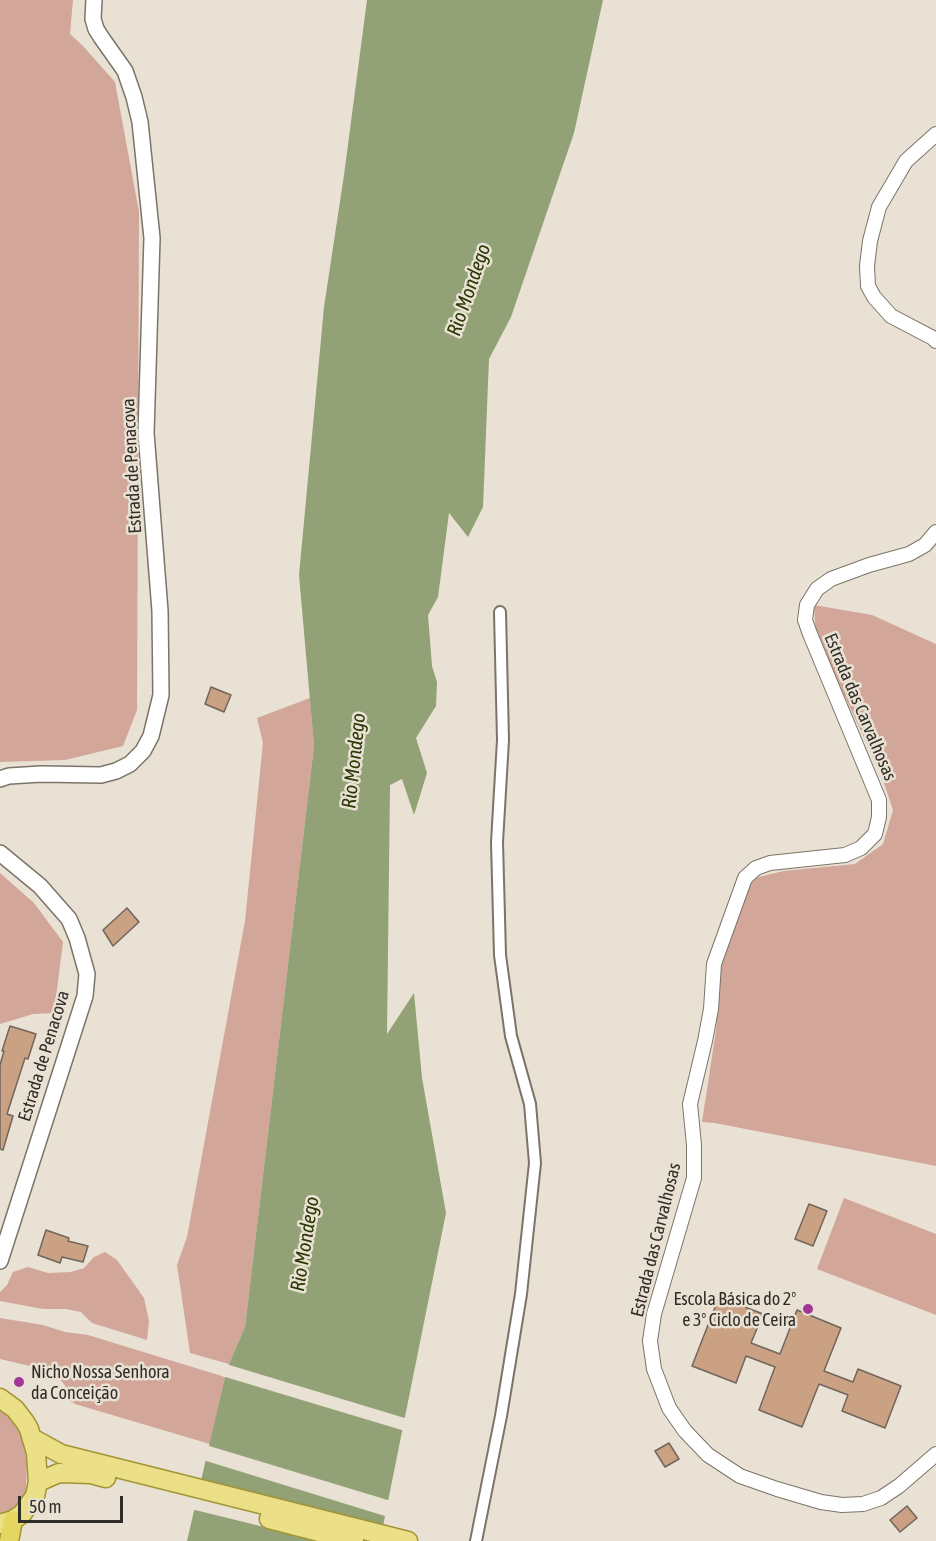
<!DOCTYPE html>
<html>
<head>
<meta charset="utf-8">
<style>
  body { margin:0 }
  #map { position:relative; width:936px; height:1541px; overflow:hidden; background:#e9e1d3; font-family:"Asap Condensed",sans-serif }
  canvas { display:block }
  .scale { position:absolute; left:18px; top:1496px; width:105px; height:27px; box-sizing:border-box; border:3px solid #302d28; border-top:0; padding-left:8px; font-size:18px; line-height:21px; white-space:nowrap; color:#302d28; -webkit-text-stroke:4px #e9e1d3; paint-order:stroke }
</style>
</head>
<body>
<div id="map">
<canvas width="936" height="1541"></canvas>
<div class="scale">50 m</div>
</div>
<script>
const context = document.querySelector('canvas').getContext('2d');
context.lineJoin = 'round';
function fillPath(path, color) { context.fillStyle = color; context.fill(path, 'evenodd'); }
const poly = rows => new Path2D(rows.map(r => 'M' + r).join(''));
function trace(path, color, width, dash) { context.strokeStyle = color; context.lineWidth = width; context.lineCap = dash ? 'butt' : 'round'; context.setLineDash(dash || []); context.stroke(path); }
function write(font, color, halo, rows, align = 'center') {
  context.font = font + ' "Asap Condensed",sans-serif'; context.lineWidth = 5; context.setLineDash([]); context.textBaseline = 'middle'; context.strokeStyle = halo; context.fillStyle = color; for (const [text, x, y, turn = 0] of rows) {
    context.save(); context.translate(x, y); context.rotate((+turn || 0) * Math.PI / 180); context.textAlign = isNaN(turn) ? turn : align; if (halo) context.strokeText(text, 0, 0); context.fillText(text, 0, 0); context.restore();
  }
}
fillPath(poly([
  [0,0,73,0,70,34,83,46,115,82,139,212,137,710,123,746,65,760,0,762],
  [814,605,872,615,936,644,936,1166,715,1123,702,1122,716,1030,721,967,743,896,755,878,783,871,855,864,883,844,893,810,881,774,816,635],
  [310,698,314,746,245,1327,229,1364,190,1353,177,1265,187,1237,245,921,263,743,257,718],
  [0,873,34,903,63,942,54,1013,33,1014,0,1024],
  [844,1198,936,1234,936,1315,817,1269],
  [105,1252,117,1260,144,1298,149,1321,147,1340,92,1323,81,1312,66,1309,43,1309,0,1301,0,1292,7,1285,13,1272,28,1267,48,1273,71,1272,84,1268,94,1257],
  [0,1318,43,1325,65,1332,88,1335,225,1377,210,1444,75,1404,66,1398,66,1387,51,1367,30,1366,0,1359],
  [0,1409,7,1413,22,1437,27,1463,26,1490,18,1505,5,1514,0,1514]
]), '#d2a699');
fillPath(poly([
  [367,0,603,0,574,133,511,317,489,359,483,507,468,537,449,513,438,597,428,615,432,666,437,682,436,706,416,738,427,773,414,815,402,779,390,785,387,1034,414,993,422,1078,446,1213,380,1541,187,1541,225,1377,229,1364,245,1327,314,746,299,575,324,307,344,175]
]), '#92a276');
fillPath(poly([
  [226,1364,408,1419,405,1431,222,1376],
  [206,1445,391,1501,388,1517,203,1460],
  [198,1480,383,1541,321,1541,191,1509]
]), '#e9e1d3');
const building = poly([
  [211,687,231,695,224,712,205,704,211,687],
  [127,908,139,922,113,946,103,930,127,908],
  [10,1026,36,1034,28,1059,25,1058,7,1114,13,1116,3,1150,0,1149,0,1065,4,1051,2,1051,10,1026],
  [809,1204,827,1211,813,1246,795,1239,809,1204],
  [46,1230,69,1238,68,1241,88,1246,83,1262,62,1257,60,1263,38,1255,46,1230],
  [719,1297,763,1314,751,1343,780,1354,797,1310,841,1328,824,1371,853,1382,858,1369,901,1386,885,1428,842,1411,848,1395,819,1384,802,1427,759,1410,775,1367,746,1356,736,1383,692,1366,719,1297],
  [669,1443,679,1459,665,1467,655,1451,669,1443],
  [907,1506,917,1518,900,1532,890,1520,907,1506]
]);
fillPath(building, '#caa182');
trace(building, '#71655d', 1.5);
const minor = poly([
  [476,1541,501,1416,521,1294,535,1163,530,1104,511,1036,500,955,497,842,503,740,500,612]
]);
const tertiary = poly([
  [936,134,906,161,879,207,870,241,867,266,868,286,874,297,891,316,933,338,936,341],
  [936,532,925,545,909,554,869,565,831,579,817,589,807,605,805,620,810,634,879,800,879,817,875,834,861,848,845,855,770,863,756,868,745,878,714,964,711,1009,705,1041,690,1104,694,1145,694,1178,654,1314,650,1341,654,1369,669,1408,685,1431,708,1455,740,1476,777,1489,821,1502,842,1505,863,1504,881,1498,899,1486,936,1454]
]);
const secondary = poly([
  [0,779,9,776,41,774,101,775,116,771,130,764,143,751,151,736,161,695,160,611,146,433,152,238,140,122,134,97,125,71,101,37,96,29,93,19,94,0],
  [0,853,40,886,69,919,77,938,87,974,85,996,0,1261]
]);
const primary = poly([
  [0,1398,15,1409,25,1422,29,1429,36,1453,38,1482,35,1496,22,1514,13,1520,0,1524],
  [32,1438,61,1454,408,1541],
  [38,1482,59,1473,91,1474,106,1478],
  [269,1519,354,1541]
]);
const trunk = poly([
  [9,1541,13,1520]
]);
trace(minor, '#7b7468', 14);
trace(tertiary, '#7b7468', 16);
trace(secondary, '#7b7468', 18);
trace(primary, '#a19432', 21);
trace(trunk, '#a19432', 21);
trace(minor, '#fff', 10);
trace(tertiary, '#fff', 14);
trace(secondary, '#fff', 15);
trace(primary, '#ebe088', 18);
trace(trunk, '#e4d660', 18);
for (const [x, y, r, color] of [
  [808,1309,6,"#a13697"],
  [19,1382,6,"#a13697"]
]) { const dot = new Path2D(); dot.arc(x, y, r, 0, 2 * Math.PI); context.fillStyle = color; context.fill(dot); trace(dot, '#e9e1d3', 2); }
write('18px', '#302d28', '#e9e1d3', [
  ["Estrada de Penacova",132,466,-93],
  ["Estrada das Carvalhosas",860,707,67],
  ["Estrada de Penacova",44,1056,-73],
  ["Estrada das Carvalhosas",656,1240,-76]
]);
write('18px', '#302d28', '#e9e1d3', [
  ["Escola Básica do 2º",796,1299],
  ["e 3º Ciclo de Ceira",796,1320],
  ["Nicho Nossa Senhora",31,1372,"left"],
  ["da Conceição",31,1393,"left"]
], 'right');
write('italic 20px', '#2a3803', '#e9e1d3', [
  ["Rio Mondego",469,290,-71],
  ["Rio Mondego",354,761,-84],
  ["Rio Mondego",305,1244,-81]
]);
</script>
</body>
</html>
